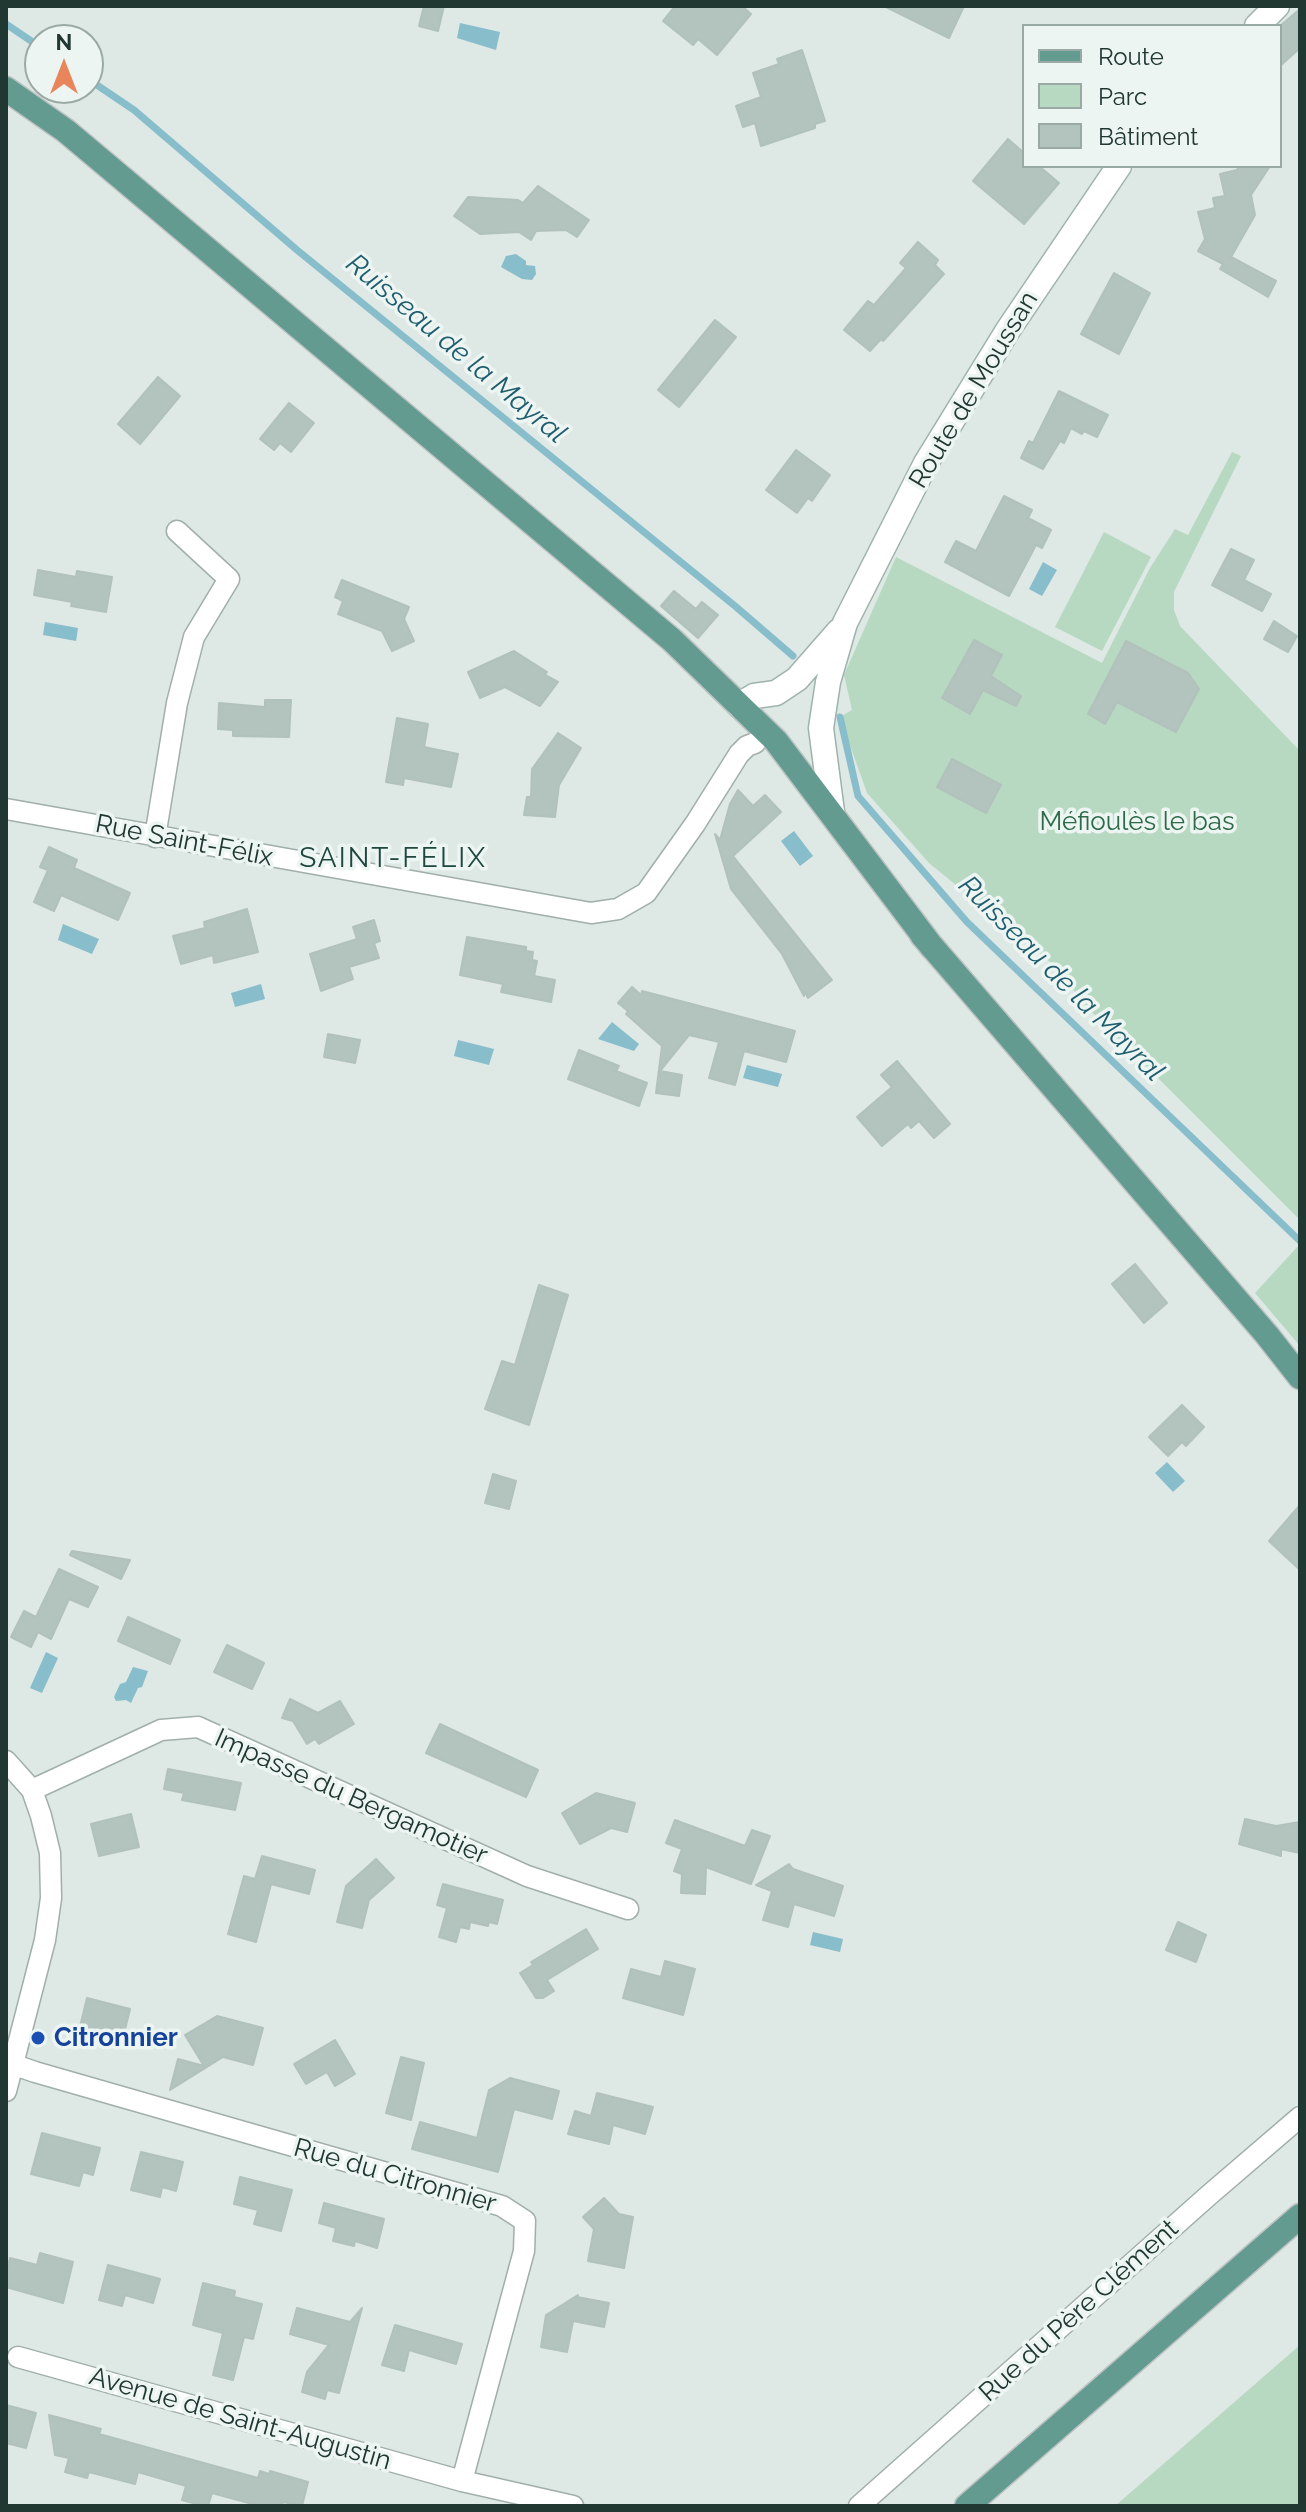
<!DOCTYPE html>
<html>
<head>
<meta charset="utf-8">
<style>
  body { margin:0 }
  #map { position:relative; width:1306px; height:2512px; overflow:hidden; background:#dee8e4; font-family:Raleway,sans-serif }
  canvas { display:block }
  .frame { position:absolute; inset:0; border:8px solid #203732; pointer-events:none }
  .legend { position:absolute; left:1022px; top:24px; width:260px; height:144px; box-sizing:border-box; background:#edf5f2; border:2px solid #9ba9a5; margin:0; padding:10px 14px; list-style:none; font-size:24px; color:#203732 }
  .legend li { display:flex; align-items:center; gap:16px; height:40px }
  .legend b { width:40px; border:2px solid #9ba9a5 }
  .north { position:absolute; left:24px; top:24px; width:80px; height:80px; box-sizing:border-box; background:#edf5f2; border:2px solid #9ba9a5; border-radius:50%; rotate:0deg; font-size:22px; font-weight:700; line-height:32px; text-align:center; color:#203732 }
  .north::after { content:''; display:block; margin:auto; width:28px; height:36px; background:#e9855b; clip-path:polygon(50% 0,100% 100%,50% 72%,0 100%) }
</style>
</head>
<body>
<div id="map">
<canvas width="1306" height="2512"></canvas>
<div class="frame"></div>
<ul class="legend">
<li><b style="height:10px;background:#649b90"></b>Route</li>
<li><b style="height:22px;background:#b7d9c2"></b>Parc</li>
<li><b style="height:22px;background:#b3c3bd"></b>Bâtiment</li>
</ul>
<div class="north">N</div>
</div>
<script>
const context = document.querySelector('canvas').getContext('2d');
context.lineJoin = 'round';
function fillPath(path, color) { context.fillStyle = color; context.fill(path, 'evenodd'); }
const poly = rows => new Path2D(rows.map(r => 'M' + r).join(''));
function trace(path, color, width, dash) { context.strokeStyle = color; context.lineWidth = width; context.lineCap = dash ? 'butt' : 'round'; context.setLineDash(dash || []); context.stroke(path); }
function write(font, color, halo, rows, align = 'center') {
  context.font = font + ' Raleway,sans-serif'; context.lineWidth = 7; context.setLineDash([]); context.textBaseline = 'middle'; context.strokeStyle = halo; context.fillStyle = color; for (const [text, x, y, turn = 0] of rows) {
    context.save(); context.translate(x, y); context.rotate((+turn || 0) * Math.PI / 180); context.textAlign = isNaN(turn) ? turn : align; if (halo) context.strokeText(text, 0, 0); context.fillText(text, 0, 0); context.restore();
  }
}
fillPath(poly([
  [1232,452,1241,456,1174,592,1174,610,1180,626,1300,751,1300,1220,1092,1012,1050,962,929,863,867,793,840,717,852,710,844,675,896,557,1102,663,1150,568,1175,529,1188,535],
  [1104,532,1151,557,1102,651,1055,627],
  [1300,1244,1300,1346,1255,1293],
  [1300,2345,1300,2506,1115,2506]
]), '#b7d9c2');
fillPath(poly([
  [460,23,500,32,496,50,457,38],
  [516,254,526,261,526,265,535,266,536,274,532,280,522,279,501,267,506,256],
  [1043,562,1057,570,1042,596,1029,589],
  [45,622,78,628,76,641,43,635],
  [794,831,813,856,800,866,781,841],
  [63,924,99,939,92,954,58,940],
  [261,984,265,999,235,1007,231,993],
  [612,1022,639,1044,634,1051,598,1039],
  [458,1040,494,1049,489,1065,454,1056],
  [747,1065,782,1074,778,1087,743,1078],
  [1167,1462,1185,1481,1173,1492,1155,1473],
  [46,1652,58,1658,42,1693,30,1688],
  [133,1667,148,1671,142,1687,138,1688,131,1703,126,1700,116,1701,114,1697,120,1684,126,1682],
  [813,1932,843,1939,840,1952,810,1945]
]), '#88bdcb');
trace(poly([
  [6,24,40,47],
  [88,79,134,110,297,250,735,606,793,656],
  [840,717,858,796,967,922,1300,1241]
]), '#88bdcb', 7);
const building = poly([
  [424,6,444,6,438,31,419,26,424,6],
  [675,6,742,6,751,14,717,55,698,39,693,45,663,21,675,6],
  [884,6,964,6,949,38,884,6],
  [1300,9,1300,48,1280,66,1280,26,1300,9],
  [802,50,825,121,815,124,815,128,761,146,755,123,743,127,736,106,761,97,753,73,779,64,777,59,802,50],
  [1008,139,1024,153,1024,166,1039,166,1059,183,1024,224,973,181,1008,139],
  [1239,166,1270,166,1251,195,1255,215,1231,257,1276,281,1268,297,1220,269,1223,264,1198,251,1205,239,1198,212,1215,208,1213,198,1225,196,1220,174,1237,170,1239,166],
  [538,186,589,220,577,237,566,230,536,231,531,240,519,232,480,234,454,216,468,197,518,200,523,203,538,186],
  [918,242,938,260,935,265,944,274,883,341,881,339,870,351,844,330,868,301,874,305,906,268,900,263,918,242],
  [1114,273,1150,293,1119,354,1081,334,1114,273],
  [715,320,736,337,679,407,658,390,715,320],
  [158,377,180,396,140,444,118,424,158,377],
  [1059,391,1108,415,1097,437,1084,431,1082,434,1071,428,1064,443,1060,441,1043,469,1021,458,1029,441,1033,443,1059,391],
  [289,403,314,423,291,452,280,443,274,450,260,439,289,403],
  [796,450,830,475,812,501,808,498,797,513,766,490,796,450],
  [1004,496,1032,510,1028,518,1051,530,1042,548,1036,545,1009,596,945,562,956,541,976,551,1004,496],
  [1231,549,1254,560,1244,580,1271,594,1262,611,1212,585,1231,549],
  [38,570,76,577,77,571,112,577,106,612,71,606,72,602,34,595,38,570],
  [342,580,409,607,404,619,414,641,392,651,382,631,338,614,343,601,335,597,342,580],
  [674,591,696,609,702,602,718,615,698,638,661,606,674,591],
  [1274,621,1297,636,1288,652,1264,639,1274,621],
  [974,640,1002,655,991,676,1021,696,1016,706,983,690,970,714,942,698,974,640],
  [1126,641,1188,673,1199,689,1176,732,1117,702,1105,724,1088,714,1126,641],
  [514,651,547,672,545,675,558,682,540,706,505,687,480,698,468,672,514,651],
  [265,700,291,700,289,737,233,736,233,730,218,729,219,703,265,707,265,700],
  [397,718,428,724,424,747,458,754,451,787,404,778,403,785,386,782,397,718],
  [558,733,581,748,559,785,555,817,524,815,527,797,531,797,532,769,558,733],
  [952,759,1001,785,986,813,937,787,952,759],
  [738,790,753,806,765,795,781,812,733,856,832,980,808,998,805,991,804,996,782,954,731,889,715,834,720,840,730,804,738,790],
  [49,847,77,860,74,868,130,893,118,920,61,895,54,911,34,902,48,870,40,867,49,847],
  [247,909,258,952,214,963,213,955,181,964,173,936,205,928,204,922,247,909],
  [374,920,380,941,374,943,379,958,349,967,353,979,321,991,310,954,357,939,353,927,374,920],
  [467,937,526,947,526,951,533,952,532,960,537,961,534,976,555,980,551,1002,501,992,503,984,460,975,467,937],
  [632,987,641,995,642,991,795,1031,786,1062,744,1051,735,1085,709,1078,719,1042,689,1035,660,1071,682,1075,679,1096,656,1093,662,1046,626,1014,628,1011,618,1003,632,987],
  [328,1034,360,1040,355,1063,324,1057,328,1034],
  [579,1050,619,1066,616,1071,647,1083,639,1106,568,1079,579,1050],
  [897,1061,950,1124,934,1138,919,1121,911,1128,908,1124,882,1146,857,1117,892,1087,881,1075,897,1061],
  [1135,1264,1167,1303,1144,1323,1112,1284,1135,1264],
  [539,1285,568,1295,529,1425,485,1409,502,1361,515,1365,539,1285],
  [1182,1405,1204,1427,1186,1446,1182,1442,1168,1456,1149,1437,1182,1405],
  [493,1474,516,1481,509,1509,485,1503,493,1474],
  [1300,1505,1300,1570,1269,1541,1300,1505],
  [72,1551,130,1560,121,1579,70,1555,72,1551],
  [59,1569,98,1587,88,1607,69,1599,51,1639,38,1632,31,1647,11,1637,24,1611,36,1617,59,1569],
  [128,1617,180,1640,170,1664,118,1641,128,1617],
  [227,1645,264,1663,252,1689,214,1672,227,1645],
  [290,1699,318,1713,340,1701,354,1724,319,1744,315,1739,307,1744,293,1721,282,1718,290,1699],
  [440,1724,538,1770,526,1797,426,1753,440,1724],
  [168,1769,241,1783,235,1810,182,1800,184,1793,164,1789,168,1769],
  [596,1793,635,1803,627,1832,611,1828,580,1844,562,1813,596,1793],
  [131,1814,139,1847,99,1856,91,1824,131,1814],
  [1245,1819,1276,1826,1300,1822,1300,1853,1281,1849,1281,1856,1239,1844,1245,1819],
  [675,1820,745,1846,752,1830,770,1836,751,1884,706,1867,705,1894,681,1893,682,1874,674,1871,682,1849,666,1843,675,1820],
  [262,1856,315,1870,309,1894,271,1884,256,1942,228,1934,244,1876,255,1879,262,1856],
  [376,1859,394,1878,369,1900,362,1928,337,1922,346,1886,376,1859],
  [789,1864,793,1869,843,1886,834,1916,794,1904,788,1927,763,1920,772,1891,756,1885,789,1864],
  [443,1884,503,1900,497,1924,489,1922,488,1926,470,1922,469,1929,460,1927,456,1942,439,1937,447,1908,437,1905,443,1884],
  [1178,1922,1206,1935,1196,1962,1166,1950,1178,1922],
  [586,1929,598,1949,547,1980,554,1991,543,1998,536,1998,520,1973,533,1965,531,1962,586,1929],
  [665,1961,695,1969,683,2015,623,1998,631,1969,661,1977,665,1961],
  [87,1998,130,2009,123,2038,102,2033,100,2041,78,2035,87,1998],
  [217,2016,263,2028,253,2065,223,2057,170,2090,178,2059,204,2066,185,2035,217,2016],
  [335,2040,355,2074,335,2086,327,2072,306,2084,294,2064,335,2040],
  [401,2057,424,2063,411,2120,386,2113,401,2057],
  [510,2078,559,2091,552,2119,514,2109,498,2172,412,2149,420,2122,477,2138,489,2090,510,2078],
  [597,2093,653,2107,645,2134,613,2125,609,2144,568,2134,575,2111,591,2116,597,2093],
  [42,2133,100,2148,93,2175,83,2172,79,2186,31,2174,42,2133],
  [141,2152,183,2162,176,2191,162,2187,160,2197,131,2190,141,2152],
  [240,2177,292,2190,281,2231,254,2224,258,2210,234,2204,240,2177],
  [604,2198,619,2214,633,2217,624,2268,588,2261,594,2229,583,2217,604,2198],
  [324,2203,384,2219,377,2248,355,2241,354,2246,333,2241,336,2228,319,2223,324,2203],
  [40,2253,73,2262,63,2303,6,2287,6,2273,10,2258,37,2265,40,2253],
  [108,2265,160,2279,153,2303,125,2295,122,2306,99,2300,108,2265],
  [203,2283,235,2291,234,2297,262,2304,253,2339,244,2337,233,2380,213,2375,223,2333,193,2325,203,2283],
  [578,2295,577,2297,609,2303,604,2327,573,2321,567,2352,541,2347,546,2315,578,2295],
  [297,2308,350,2322,362,2308,339,2393,327,2390,325,2399,302,2392,307,2372,329,2345,290,2334,297,2308],
  [395,2325,462,2344,456,2364,409,2350,404,2371,382,2365,395,2325],
  [6,2405,36,2413,26,2448,6,2443,6,2405],
  [49,2415,101,2429,99,2434,258,2478,260,2471,269,2474,270,2471,308,2482,302,2506,283,2502,282,2506,260,2506,212,2493,208,2506,204,2506,182,2500,186,2486,138,2472,135,2484,89,2472,87,2478,65,2472,69,2458,55,2455,49,2415]
]);
fillPath(building, '#b3c3bd');
trace(building, '#b1c1bb', 2);
const street = poly([
  [6,809,591,913,618,909,646,893,695,824,739,754,747,746,755,743],
  [155,837,177,703,194,637,229,579,177,531],
  [6,1761,32,1790,41,1816,50,1853,51,1898,45,1940,6,2091],
  [32,1790,161,1730,198,1727,527,1876,628,1909],
  [6,2062,35,2072,502,2206,525,2221,524,2251,462,2481],
  [18,2357,462,2481,573,2506],
  [859,2506,1208,2196,1300,2117]
]);
const secondary = poly([
  [1257,26,1277,6],
  [739,705,754,696,776,693,797,679,839,631],
  [832,812,821,728,828,682,845,623,926,463,1008,330,1119,166]
]);
const primary = poly([
  [6,89,66,131,672,640,776,741,932,947],
  [922,935,1267,1335,1300,1377],
  [967,2506,1300,2216]
]);
trace(street, '#a1afab', 23);
trace(secondary, '#9eb3ac', 27);
trace(primary, '#bcc3c2', 27);
trace(street, '#fff', 20);
trace(secondary, '#fff', 24);
trace(primary, '#649b90', 24);
for (const [x, y, r, color] of [
  [38,2038,8,"#1a4fb4"]
]) { const dot = new Path2D(); dot.arc(x, y, r, 0, 2 * Math.PI); context.fillStyle = color; context.fill(dot); trace(dot, '#edf5f2', 3); }
write('26px', '#203732', '#edf5f2', [
  ["Route de Moussan",974,390,-59],
  ["Rue Saint-Félix",184,841,11],
  ["Impasse du Bergamotier",351,1797,24],
  ["Rue du Citronnier",395,2176,16],
  ["Rue du Père Clément",1079,2311,-42],
  ["Avenue de Saint-Augustin",240,2419,16]
]);
write('26px', '#2d6b48', '#edf5f2', [
  ["Méfioulès le bas",1137,822]
]);
write('bold 26px', '#164399', '#edf5f2', [
  ["Citronnier",54,2038]
], 'left');
write('italic 28px', '#1f5d6e', '#edf5f2', [
  ["Ruisseau de la Mayral",456,349,40],
  ["Ruisseau de la Mayral",1061,979,45]
]);
context.letterSpacing = '2px';
write('28px', '#1e473f', '#edf5f2', [
  ["SAINT-FÉLIX",393,859]
]);
context.letterSpacing = '0px';
</script>
</body>
</html>
